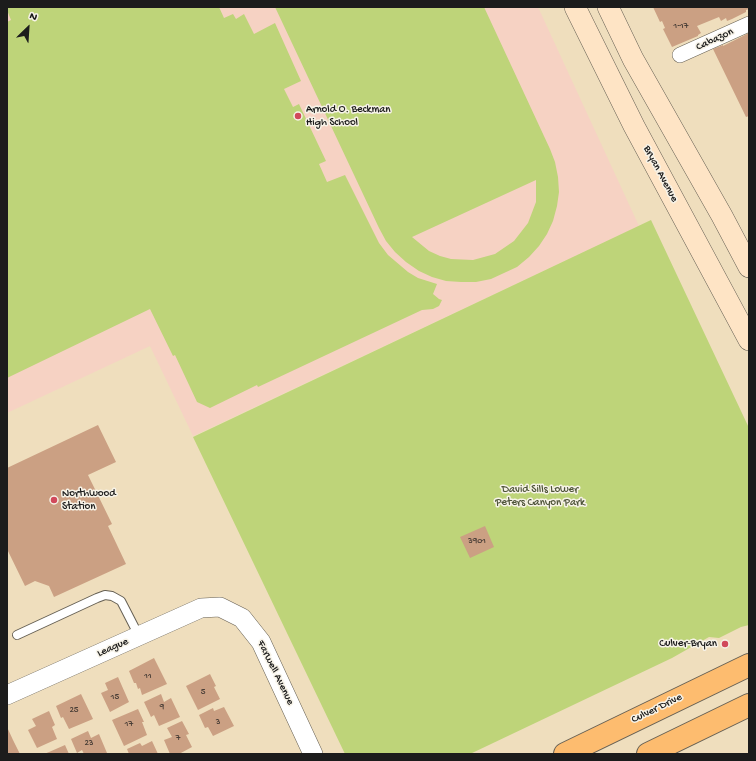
<!DOCTYPE html>
<html>
<head>
<meta charset="utf-8">
<style>
  body { margin:0 }
  #map { position:relative; width:756px; height:761px; overflow:hidden; background:#efdebd; font-family:"Gochi Hand",sans-serif }
  canvas { display:block }
  .frame { position:absolute; inset:0; border:8px solid #1c1c1c; pointer-events:none }
  .north { position:absolute; left:8px; top:8px; width:40px; height:40px; -webkit-text-stroke:3px #f7f3e8; paint-order:stroke; rotate:25deg; font-size:11px; font-weight:700; line-height:16px; text-align:center; color:#1c1c1c }
  .north::after { content:''; display:block; margin:auto; width:14px; height:18px; background:#1c1c1c; clip-path:polygon(50% 0,100% 100%,50% 72%,0 100%) }
</style>
</head>
<body>
<div id="map">
<canvas width="756" height="761"></canvas>
<div class="frame"></div>
<div class="north">N</div>
</div>
<script>
const context = document.querySelector('canvas').getContext('2d');
context.lineJoin = 'round';
function fillPath(path, color) { context.fillStyle = color; context.fill(path, 'evenodd'); }
const poly = rows => new Path2D(rows.map(r => 'M' + r).join(''));
function trace(path, color, width, dash) { context.strokeStyle = color; context.lineWidth = width; context.lineCap = dash ? 'butt' : 'round'; context.setLineDash(dash || []); context.stroke(path); }
function write(font, color, halo, rows, align = 'center') {
  context.font = font + ' "Gochi Hand",sans-serif'; context.lineWidth = 3; context.setLineDash([]); context.textBaseline = 'middle'; context.strokeStyle = halo; context.fillStyle = color; for (const [text, x, y, turn = 0] of rows) {
    context.save(); context.translate(x, y); context.rotate((+turn || 0) * Math.PI / 180); context.textAlign = isNaN(turn) ? turn : align; if (halo) context.strokeText(text, 0, 0); context.fillText(text, 0, 0); context.restore();
  }
}
fillPath(poly([
  [7,7,538,7,639,226,193,436,150,346,7,413]
]), '#f6d2c3');
fillPath(poly([
  [7,7,219,7,224,18,233,14,236,19,244,14,254,34,275,23,301,81,284,89,293,107,299,104,326,161,319,164,327,182,345,175,379,243,388,255,408,272,418,278,437,284,433,294,439,299,442,300,439,306,433,309,422,310,258,387,257,385,210,408,197,402,175,355,173,356,150,309,7,378,7,22,11,20,7,10],
  [275,7,484,7,550,149,555,162,558,177,559,192,557,206,553,221,547,234,539,246,529,257,517,267,491,279,476,282,461,282,446,281,432,277,419,271,406,262,395,252,386,241,379,228],
  [536,180,536,202,528,223,514,241,495,254,473,260,451,259,440,256,429,251,412,237],
  [651,220,749,428,749,625,741,627,719,638,709,637,672,658,470,754,345,754,193,437]
]), '#bed479');
fillPath(poly([
  [653,7,749,7,749,9,746,10,746,12,732,19,727,21,726,18,721,21,719,17,697,26,701,33,698,35,698,36,672,47,663,29,665,28,662,21,660,22],
  [749,33,749,116,746,117,713,49,723,45,723,46],
  [98,425,116,462,88,475,112,524,108,526,126,564,54,597,49,586,35,581,25,586,7,549,7,468],
  [485,526,494,547,470,558,460,537],
  [154,658,167,684,142,695,140,688,138,689,136,683,134,683,129,671],
  [210,674,216,686,214,687,220,699,198,710,186,686],
  [118,677,129,702,110,712,101,693,108,690,105,683],
  [81,694,93,719,69,729,63,717,61,718,56,706],
  [161,694,164,702,171,698,180,717,159,726,154,715,151,717,144,702],
  [224,707,234,726,213,736,208,727,205,728,199,715,213,708,214,711],
  [138,709,144,722,142,722,147,735,124,746,112,720],
  [49,711,55,725,52,727,57,739,37,748,28,730,36,726,32,719],
  [182,721,189,734,186,735,192,747,179,754,170,754,164,740,172,737,167,728],
  [7,727,13,740,20,754,7,754],
  [88,731,91,738,99,734,107,753,104,754,84,754,82,750,77,753,71,739],
  [152,741,158,754,129,754,127,749,140,743,142,746],
  [65,745,69,754,44,754,49,752]
]), '#cba083');
const service = poly([
  [17,635,97,598,105,595,112,596,121,601,139,636]
]);
const minor = poly([
  [680,55,749,24]
]);
const tertiary = poly([
  [7,695,201,608,220,607,242,618,261,642,313,754]
]);
const secondary = poly([
  [575,7,634,126,749,340],
  [608,7,633,59,722,216,749,267]
]);
const primary = poly([
  [565,754,749,665],
  [648,754,749,705]
]);
trace(service, '#666054', 10);
trace(minor, '#666054', 16);
trace(tertiary, '#666054', 20);
trace(secondary, '#666054', 22);
trace(primary, '#666054', 24);
trace(service, '#fff', 8);
trace(minor, '#fff', 15);
trace(tertiary, '#fff', 19);
trace(secondary, '#fee4c5', 21);
trace(primary, '#fdbc6f', 22);
for (const [x, y, r, color] of [
  [298,116,4,"#d1495b"],
  [54,500,4,"#d1495b"],
  [725,644,4,"#d1495b"]
]) { const dot = new Path2D(); dot.arc(x, y, r, 0, 2 * Math.PI); context.fillStyle = color; context.fill(dot); trace(dot, '#f7f3e8', 1.5); }
write('9px', '#483d36', null, [
  ["1-17",681,27],
  ["3901",477,542],
  ["11",148,677],
  ["5",203,693],
  ["15",115,698],
  ["9",162,708],
  ["25",74,711],
  ["3",218,723],
  ["17",129,725],
  ["7",178,739],
  ["23",89,744]
]);
write('11px', '#1c1c1c', '#f7f3e8', [
  ["Cabazon",715,40,-25],
  ["Bryan Avenue",660,174,62],
  ["League",113,648,-24],
  ["Farwell Avenue",275,673,64],
  ["Culver Drive",657,709,-26]
]);
write('11px', '#1c1c1c', '#f7f3e8', [
  ["Arnold O. Beckman",306,110],
  ["High School",306,123],
  ["Northwood",62,494],
  ["Station",62,507],
  ["Culver-Bryan",717,644,"right"]
], 'left');
write('11px', '#4d5338', '#f7f3e8', [
  ["David Sills Lower",540,490],
  ["Peters Canyon Park",540,503]
]);
</script>
</body>
</html>
